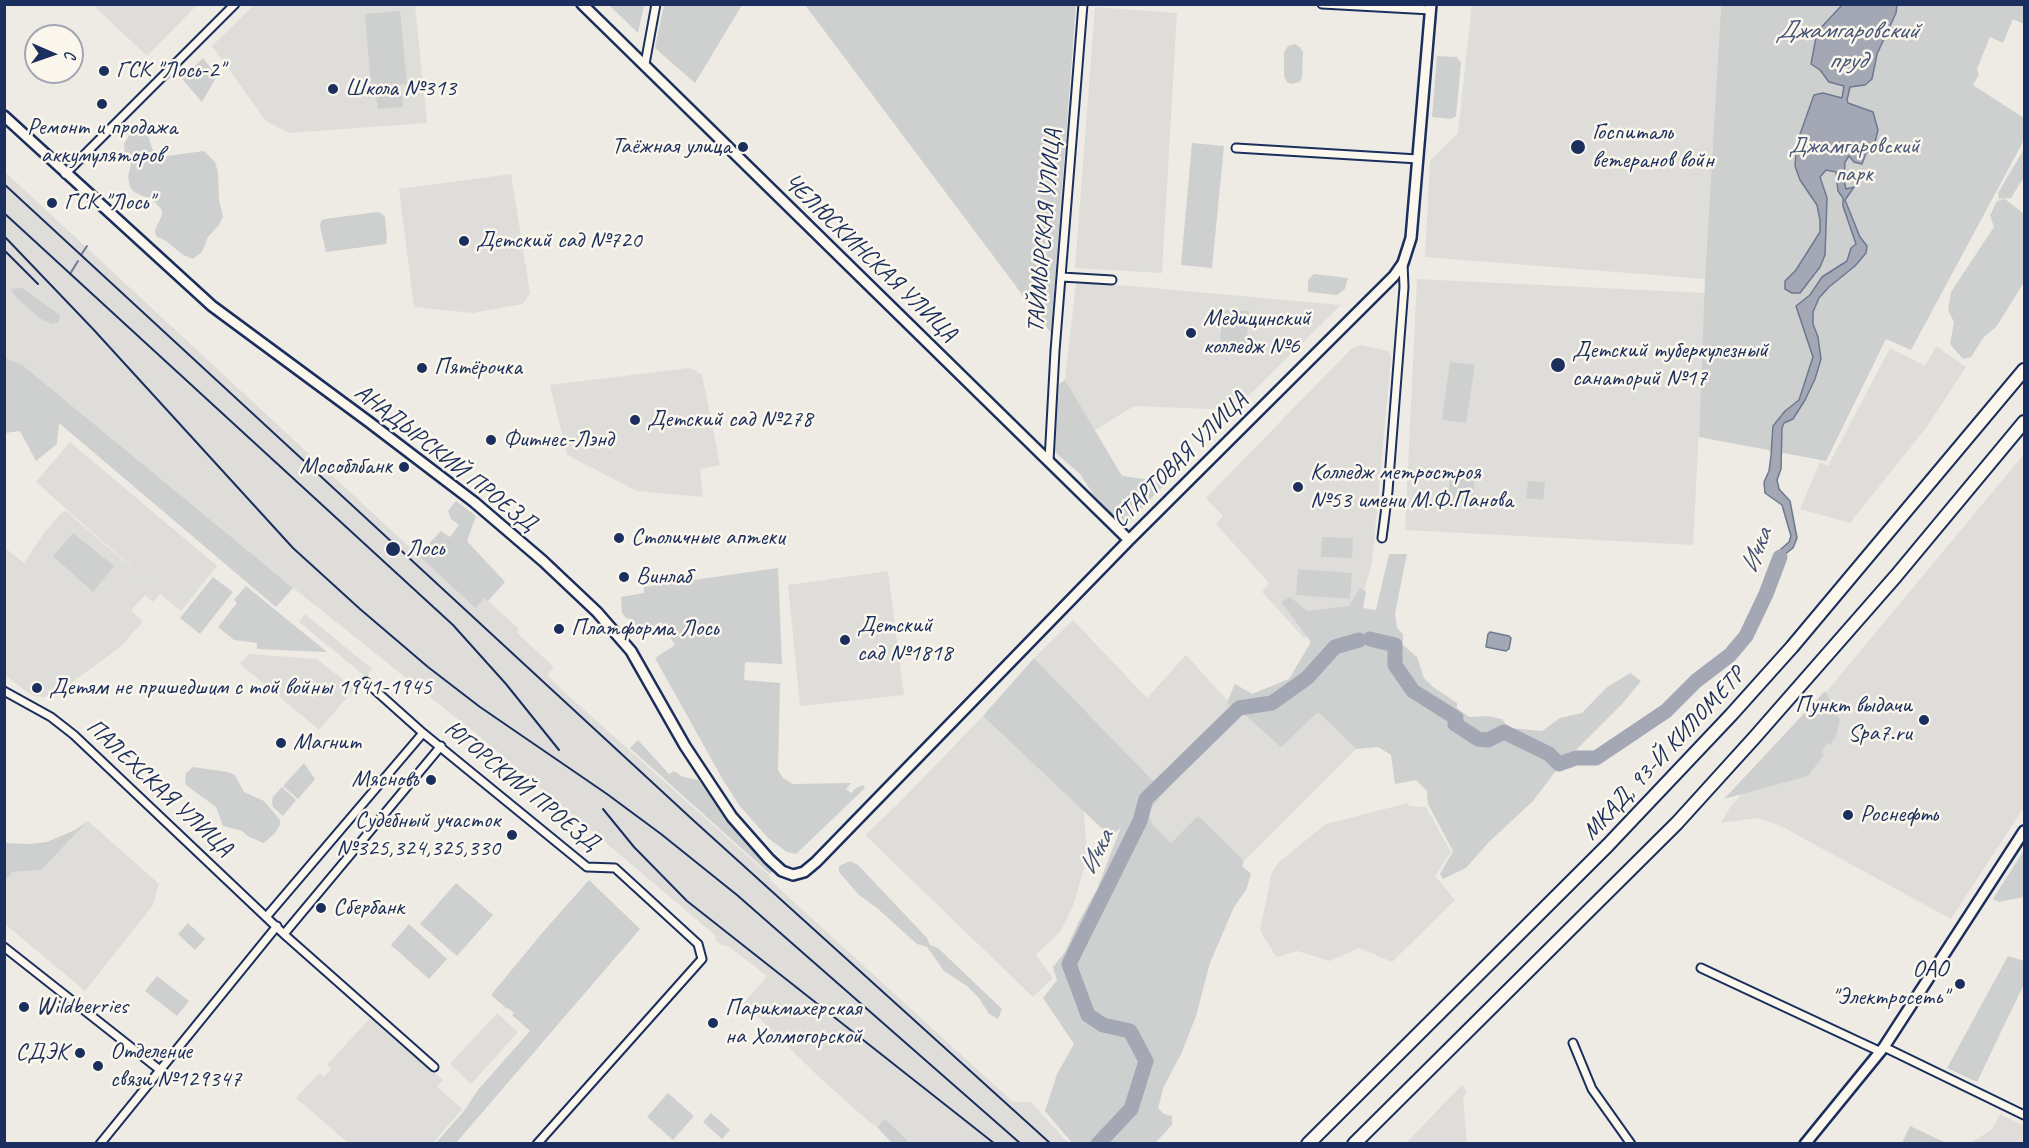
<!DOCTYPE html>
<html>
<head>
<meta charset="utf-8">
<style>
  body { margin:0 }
  #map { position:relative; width:2029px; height:1148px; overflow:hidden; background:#eeebe4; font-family:Caveat,sans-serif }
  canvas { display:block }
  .frame { position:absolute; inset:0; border:6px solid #1b2f5e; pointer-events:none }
  .north { position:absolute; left:24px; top:24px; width:60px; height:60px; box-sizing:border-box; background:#fbf7ec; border:2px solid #a1a7b3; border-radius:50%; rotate:92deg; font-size:16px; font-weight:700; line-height:24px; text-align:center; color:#1b2f5e }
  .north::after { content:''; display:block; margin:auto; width:21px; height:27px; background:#1b2f5e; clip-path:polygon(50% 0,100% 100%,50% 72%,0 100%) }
</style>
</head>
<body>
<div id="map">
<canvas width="2029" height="1148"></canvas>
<div class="frame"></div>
<div class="north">С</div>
</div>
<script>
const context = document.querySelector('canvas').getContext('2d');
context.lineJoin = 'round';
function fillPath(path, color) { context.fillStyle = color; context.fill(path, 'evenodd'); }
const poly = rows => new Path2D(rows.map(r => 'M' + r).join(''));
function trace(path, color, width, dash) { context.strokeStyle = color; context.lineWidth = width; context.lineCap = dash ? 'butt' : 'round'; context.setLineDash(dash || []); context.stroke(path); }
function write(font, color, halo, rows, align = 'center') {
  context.font = font + ' Caveat,sans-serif'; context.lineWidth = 5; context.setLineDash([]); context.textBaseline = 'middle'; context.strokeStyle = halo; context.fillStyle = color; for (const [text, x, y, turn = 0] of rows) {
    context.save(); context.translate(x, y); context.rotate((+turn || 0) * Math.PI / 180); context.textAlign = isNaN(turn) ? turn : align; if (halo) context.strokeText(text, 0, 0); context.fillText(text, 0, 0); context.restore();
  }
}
fillPath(poly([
  [93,5,197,5,147,56],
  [254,5,415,5,427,123,289,133,266,121,212,46],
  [1472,5,1721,5,1705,279,1425,257,1430,161,1458,133],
  [1095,7,1177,13,1162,273,1075,268],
  [4,171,474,607,484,597,519,629,517,633,554,667,547,675,564,692,769,875,772,882,1013,1102,1031,1102,1068,1143,910,1143,885,1119,877,1127,867,1120,819,1077,744,1003,767,976,728,946,721,945,716,941,715,935,484,740,5,358],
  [511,174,530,293,523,304,473,313,414,307,399,189],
  [1417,279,1706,293,1693,545,1405,530],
  [1076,283,1131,286,1341,305,1234,410,1134,406,1094,431,1065,380],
  [1362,345,1388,351,1391,358,1372,563,1356,618,1304,638,1262,592,1269,583,1216,524,1223,516,1206,498,1352,348],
  [1936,346,1966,367,1926,428,1850,523,1800,509,1820,462,1828,466,1890,348,1925,366],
  [689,368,702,374,720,465,700,469,703,497,637,491,567,455,550,385],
  [70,442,217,566,181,611,160,594,153,602,145,595,131,610,143,622,119,648,68,685,50,696,44,697,35,696,27,692,5,675,4,547,24,563,44,533,61,513,66,511,161,593,36,482],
  [2024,454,2024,807,1951,919,1779,825,1757,818,1721,823,1729,809],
  [888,571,904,695,800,706,788,585],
  [305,614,372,669,366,677,299,622],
  [1073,620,1147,698,1186,655,1236,710,1158,786,1034,658],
  [249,654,317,659,346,682,349,679,357,686,319,730,240,664],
  [1242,712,1318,712,1356,749,1244,861,1198,817,1171,843,1153,825,1148,812,1183,771],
  [983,716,1084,811,1087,858,1073,906,1061,931,1036,955,1053,978,1033,997,865,835,897,805],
  [1408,803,1409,806,1426,807,1451,852,1435,876,1455,900,1392,962,1359,948,1330,961,1297,951,1276,957,1260,930,1272,872,1279,862,1326,824],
  [88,821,159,884,153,905,85,991,5,924,4,881,12,872,41,870],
  [497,1013,518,1032,471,1084,450,1064],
  [370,1018,443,1080,437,1087,462,1109,433,1143,348,1143,296,1098,319,1073,324,1077,331,1069,327,1065],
  [1462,1085,1467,1091,1463,1098,1467,1143,1406,1143],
  [2000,1114,2024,1126,2024,1143,1971,1143,1992,1129]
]), '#deddda');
fillPath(poly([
  [609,5,644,5,638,33],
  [664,5,742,5,695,83,655,48],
  [805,5,1076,5,1051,333],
  [1721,5,2024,5,2024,24,2013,19,2003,43,1990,37,1977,69,1979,75,1973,85,2024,118,2024,140,1911,350,1886,339,1826,461,1699,437,1705,279],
  [400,11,407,84,371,87,365,14],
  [1295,44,1300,47,1303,52,1302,77,1300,82,1292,84,1287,82,1284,76,1284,53,1288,46],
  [1437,56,1457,57,1461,63,1456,116,1451,119,1432,117],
  [203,58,217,76,202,102,182,79],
  [402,94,403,107,378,109,376,96],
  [140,129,145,130,148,134,152,149,156,153,167,156,204,151,215,162,218,172,219,200,223,216,219,225,208,237,202,252,193,259,183,255,166,241,156,236,155,230,162,215,162,210,154,201,134,192,130,187,128,176,131,165,125,156,124,144,130,134],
  [1192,143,1224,146,1212,268,1181,265],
  [2024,149,2024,177,2011,198,1999,199,1998,193],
  [2005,199,2024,214,2024,282,1997,326,1983,338,1971,357,1963,359,1950,344,1954,322,1948,310,1951,292,1994,227,1990,215,1997,201],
  [377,212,381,213,385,217,387,239,386,244,326,252,320,226,321,221,325,219],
  [1314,274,1348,278,1345,289,1337,295,1308,292,1308,280],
  [22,288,60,315,59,322,52,324,39,318,13,294,11,289],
  [1222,310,1249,311,1246,352,1220,350],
  [5,358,22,365,293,588,276,607,59,423,57,444,36,461,20,431,5,433],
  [1450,362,1475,365,1466,423,1442,420],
  [1065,380,1122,476,1167,482,1129,521,1119,523,1093,494,1080,474,1055,452,1059,384],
  [1451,471,1476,474,1472,504,1447,501],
  [1528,481,1545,482,1543,500,1526,498],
  [456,501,476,516,467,541,505,582,488,601,484,598,475,608,418,555,441,531,450,537,459,525,451,519,448,511],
  [73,533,114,566,93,592,53,556],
  [1322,537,1353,538,1352,558,1321,557],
  [1389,554,1407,554,1395,613,1397,628,1403,634,1403,645,1417,657,1424,678,1433,687,1457,703,1457,708,1469,717,1488,716,1502,719,1509,728,1542,731,1560,718,1582,713,1606,688,1630,673,1641,681,1622,704,1558,768,1533,801,1489,842,1466,868,1443,879,1440,874,1453,851,1428,804,1427,791,1416,780,1395,784,1391,755,1378,747,1356,749,1318,712,1281,747,1242,712,1183,771,1148,812,1153,825,1171,843,1198,816,1244,861,1242,866,1251,874,1246,890,1234,907,1210,963,1196,1016,1182,1052,1164,1086,1158,1108,1164,1114,1172,1116,1172,1125,1155,1143,1072,1143,1045,1111,1057,1074,1074,1044,1043,998,1057,980,1053,967,1065,952,1078,923,1097,889,1121,827,1111,837,983,716,1034,658,1158,786,1236,711,1227,702,1235,684,1252,694,1289,679,1311,642,1281,602,1290,597,1307,611,1349,606,1360,588,1366,591,1363,608,1376,610],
  [778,568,782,664,745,662,744,680,780,683,778,770,783,778,793,784,851,783,846,789,851,793,856,788,863,785,865,788,796,854,787,852,768,838,739,805,723,780,655,658,675,645,661,622,641,634,631,619,626,618,622,613,621,597,644,593,644,587],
  [1298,569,1352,573,1350,599,1296,595],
  [213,577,233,592,200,634,180,618],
  [246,586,327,652,257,649,257,643,234,640,218,627,237,603,234,600],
  [1825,691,1840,719,1836,736,1830,745,1827,743,1821,752,1824,755,1808,776,1724,799],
  [638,740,669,774,674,771,683,777,698,780,740,834,773,871,770,874,630,748],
  [304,763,315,779,298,799,283,786],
  [193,767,228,772,235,775,244,792,264,801,280,820,280,825,275,833,264,843,249,837,242,831,223,826,216,807,186,785,185,779,186,773],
  [282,787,296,800,283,816,273,807,272,802,273,797],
  [88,821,41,870,12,872,5,881,5,843,29,844,47,842,75,830],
  [2024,850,2024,897,1999,902,1993,899],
  [850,861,858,865,927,938,930,945,938,948,1002,1009,998,1019,989,1014,979,998,967,986,944,971,927,947,917,944,877,908,859,895,839,872,839,866],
  [589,880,640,929,456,1143,436,1143,465,1110,477,1091,530,1031,512,1015,514,1013,508,1008,507,1009,491,995,543,932],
  [456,883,493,915,457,956,420,924],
  [188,923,205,939,195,950,178,934],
  [409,924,447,959,429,979,391,945],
  [2008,956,2024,961,2024,984,1977,1082,1947,1068],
  [157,976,189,1001,177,1016,145,991],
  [668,1093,694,1116,673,1140,647,1117],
  [711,1113,730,1130,722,1139,703,1122],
  [885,1119,910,1143,892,1143,877,1127],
  [1910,1126,1944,1142,1943,1143,1902,1143]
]), '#cecfcf');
const water = poly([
  [1843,4,1897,5,1896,13,1877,54,1872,79,1865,85,1850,87,1847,100,1848,103,1873,112,1878,130,1873,150,1866,153,1862,164,1854,162,1849,156,1845,162,1844,180,1846,189,1854,187,1845,200,1860,237,1867,246,1866,253,1855,266,1829,287,1819,298,1813,312,1813,324,1818,337,1821,359,1815,379,1805,400,1793,419,1784,423,1782,428,1781,469,1777,480,1779,489,1790,501,1797,538,1793,548,1784,555,1775,575,1772,573,1781,549,1789,542,1791,536,1782,505,1765,493,1764,482,1769,471,1771,456,1773,426,1785,411,1799,400,1813,357,1796,306,1810,295,1822,277,1847,261,1851,248,1856,244,1843,206,1843,198,1838,191,1836,172,1826,170,1820,177,1827,198,1825,255,1820,267,1800,293,1792,293,1785,289,1785,281,1796,270,1820,232,1820,220,1817,205,1800,180,1795,166,1796,154,1799,137,1814,95,1823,93,1842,98,1844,86,1829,82,1820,70,1811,64,1817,32,1843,4],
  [1490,632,1509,636,1511,638,1509,649,1506,651,1486,647,1488,634,1490,632]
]);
fillPath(water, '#a3a8b4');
trace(water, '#6d7892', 1.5);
trace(poly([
  [81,255,87,246],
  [70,274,78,261]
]), '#6d7892', 2);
trace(poly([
  [1370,639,1395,645,1395,665,1413,691,1456,718,1455,724,1478,739,1488,740,1504,732,1549,754,1559,764,1576,758,1596,758,1666,711,1696,681,1730,655,1746,636,1766,594,1780,557],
  [1098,1144,1131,1109,1146,1061,1130,1031,1103,1025,1088,1015,1069,964,1140,821,1146,799,1239,708,1272,703,1307,678,1335,647,1359,640]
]), '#a3a8b4', 15);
const street = poly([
  [1322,4,1431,10],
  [645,64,656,4],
  [1236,148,1418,159],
  [65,174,235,4],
  [1062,277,1112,280],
  [1049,461,1055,351,1083,4],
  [1382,538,1388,491,1404,287,1403,263],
  [366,682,423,733,587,867,615,868,698,944,702,959,537,1144],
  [4,691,51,717,74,735,286,936,434,1067],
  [267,916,423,733],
  [284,934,441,746],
  [4,947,160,1070],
  [1701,968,1881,1052],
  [1573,1043,1592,1089,1631,1144],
  [1884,1047,2024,1115],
  [100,1144,277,926]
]);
const secondary = poly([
  [582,4,1129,540],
  [4,116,212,306,369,422,474,502,543,561,597,612,631,651,685,746,732,817,769,859,782,871,793,875,804,872,816,862,1129,540,1394,276,1403,263,1411,238,1431,4],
  [1805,1144,1884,1047,2024,831]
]);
const highway = poly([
  [1308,1144,1608,845,1731,715,1792,647,2024,370],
  [1354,1144,1677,823,1755,737,1896,576,2024,422]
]);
trace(street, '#1b2f5e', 11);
trace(secondary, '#1b2f5e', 14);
trace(highway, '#1b2f5e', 16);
trace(street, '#fbf7ec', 7);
trace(secondary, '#fbf7ec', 9);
trace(highway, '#fbf7ec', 12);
trace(poly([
  [4,184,693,820,1051,1144],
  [4,213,453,625,506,684,559,750],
  [4,236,93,329,293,548,360,609,428,667,480,707,607,794,661,834,737,895,1021,1144],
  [4,250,38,284],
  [603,809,634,847,687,901,995,1144]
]), '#1b2f5e', 2);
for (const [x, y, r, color] of [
  [104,71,6,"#1b2f5e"],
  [333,89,6,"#1b2f5e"],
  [102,104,6,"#1b2f5e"],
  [743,147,6,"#1b2f5e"],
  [1578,147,8,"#1b2f5e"],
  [52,203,6,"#1b2f5e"],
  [464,241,6,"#1b2f5e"],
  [1191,333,6,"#1b2f5e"],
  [1558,365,8,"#1b2f5e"],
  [422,368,6,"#1b2f5e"],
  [635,420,6,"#1b2f5e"],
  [491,440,6,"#1b2f5e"],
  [404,467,6,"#1b2f5e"],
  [1298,487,6,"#1b2f5e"],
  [619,538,6,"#1b2f5e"],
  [393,549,8,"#1b2f5e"],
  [624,577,6,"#1b2f5e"],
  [559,629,6,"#1b2f5e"],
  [845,640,6,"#1b2f5e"],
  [37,688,6,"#1b2f5e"],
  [1924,720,6,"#1b2f5e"],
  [281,743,6,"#1b2f5e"],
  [431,780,6,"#1b2f5e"],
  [1848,815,6,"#1b2f5e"],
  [512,835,6,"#1b2f5e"],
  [321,908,6,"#1b2f5e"],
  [1960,984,6,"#1b2f5e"],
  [24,1007,6,"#1b2f5e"],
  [713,1023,6,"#1b2f5e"],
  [80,1053,6,"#1b2f5e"],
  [98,1066,6,"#1b2f5e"]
]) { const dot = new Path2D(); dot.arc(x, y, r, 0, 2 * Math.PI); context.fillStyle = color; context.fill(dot); trace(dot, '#fbf7ec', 2); }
write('24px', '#1b2f5e', '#fbf7ec', [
  ["ГСК \"Лось-2\"",116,71],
  ["Школа №313",345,89],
  ["Ремонт и продажа",102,128,"center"],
  ["аккумуляторов",102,156,"center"],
  ["Госпиталь",1592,133],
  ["ветеранов войн",1592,161],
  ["Таёжная улица",731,147,"right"],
  ["ГСК \"Лось\"",64,203],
  ["Детский сад №720",476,241],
  ["Медицинский",1203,319],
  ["колледж №6",1203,347],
  ["Детский туберкулезный",1572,351],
  ["санаторий №17",1572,379],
  ["Пятёрочка",434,368],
  ["Детский сад №278",647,420],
  ["Фитнес-Лэнд",503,440],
  ["Мособлбанк",392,467,"right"],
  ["Колледж метростроя",1310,473],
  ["№53 имени М.Ф.Панова",1310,501],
  ["Столичные аптеки",631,538],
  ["Лось",406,549],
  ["Винлаб",636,577],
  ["Детский",857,626],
  ["сад №1818",857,654],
  ["Платформа Лось",571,629],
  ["Детям не пришедшим с той войны 1941-1945",49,688],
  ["Пункт выдачи",1912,706,"right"],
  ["Spa7.ru",1912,734,"right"],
  ["Магнит",293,743],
  ["Мясновъ",419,780,"right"],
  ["Роснефть",1860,815],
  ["Судебный участок",500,821,"right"],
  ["№325,324,325,330",500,849,"right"],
  ["Сбербанк",333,908],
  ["ОАО",1948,970,"right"],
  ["\"Электросеть\"",1948,998,"right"],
  ["Wildberries",36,1007],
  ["Парикмахерская",725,1009],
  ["на Холмогорской",725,1037],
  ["Отделение",110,1052],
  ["связи №129347",110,1080],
  ["СДЭК",68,1053,"right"]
], 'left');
write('24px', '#48577a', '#fbf7ec', [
  ["Джамгаровский",1854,147],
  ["парк",1854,175]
]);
write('24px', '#1b2f5e', '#fbf7ec', [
  ["ТАЙМЫРСКАЯ УЛИЦА",1045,231,-85],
  ["ЧЕЛЮСКИНСКАЯ УЛИЦА",870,258,44],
  ["АНАДЫРСКИЙ ПРОЕЗД",445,458,38],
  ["СТАРТОВАЯ УЛИЦА",1180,460,-45],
  ["МКАД, 93-Й КИЛОМЕТР",1664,754,-47],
  ["ЮГОРСКИЙ ПРОЕЗД",521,786,39],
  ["ПАЛЕХСКАЯ УЛИЦА",159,788,43]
]);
write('italic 26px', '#445378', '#fbf7ec', [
  ["Джамгаровский",1847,31],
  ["пруд",1847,61],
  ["Ичка",1757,551,-69],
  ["Ичка",1097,853,-64]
]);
</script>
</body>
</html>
